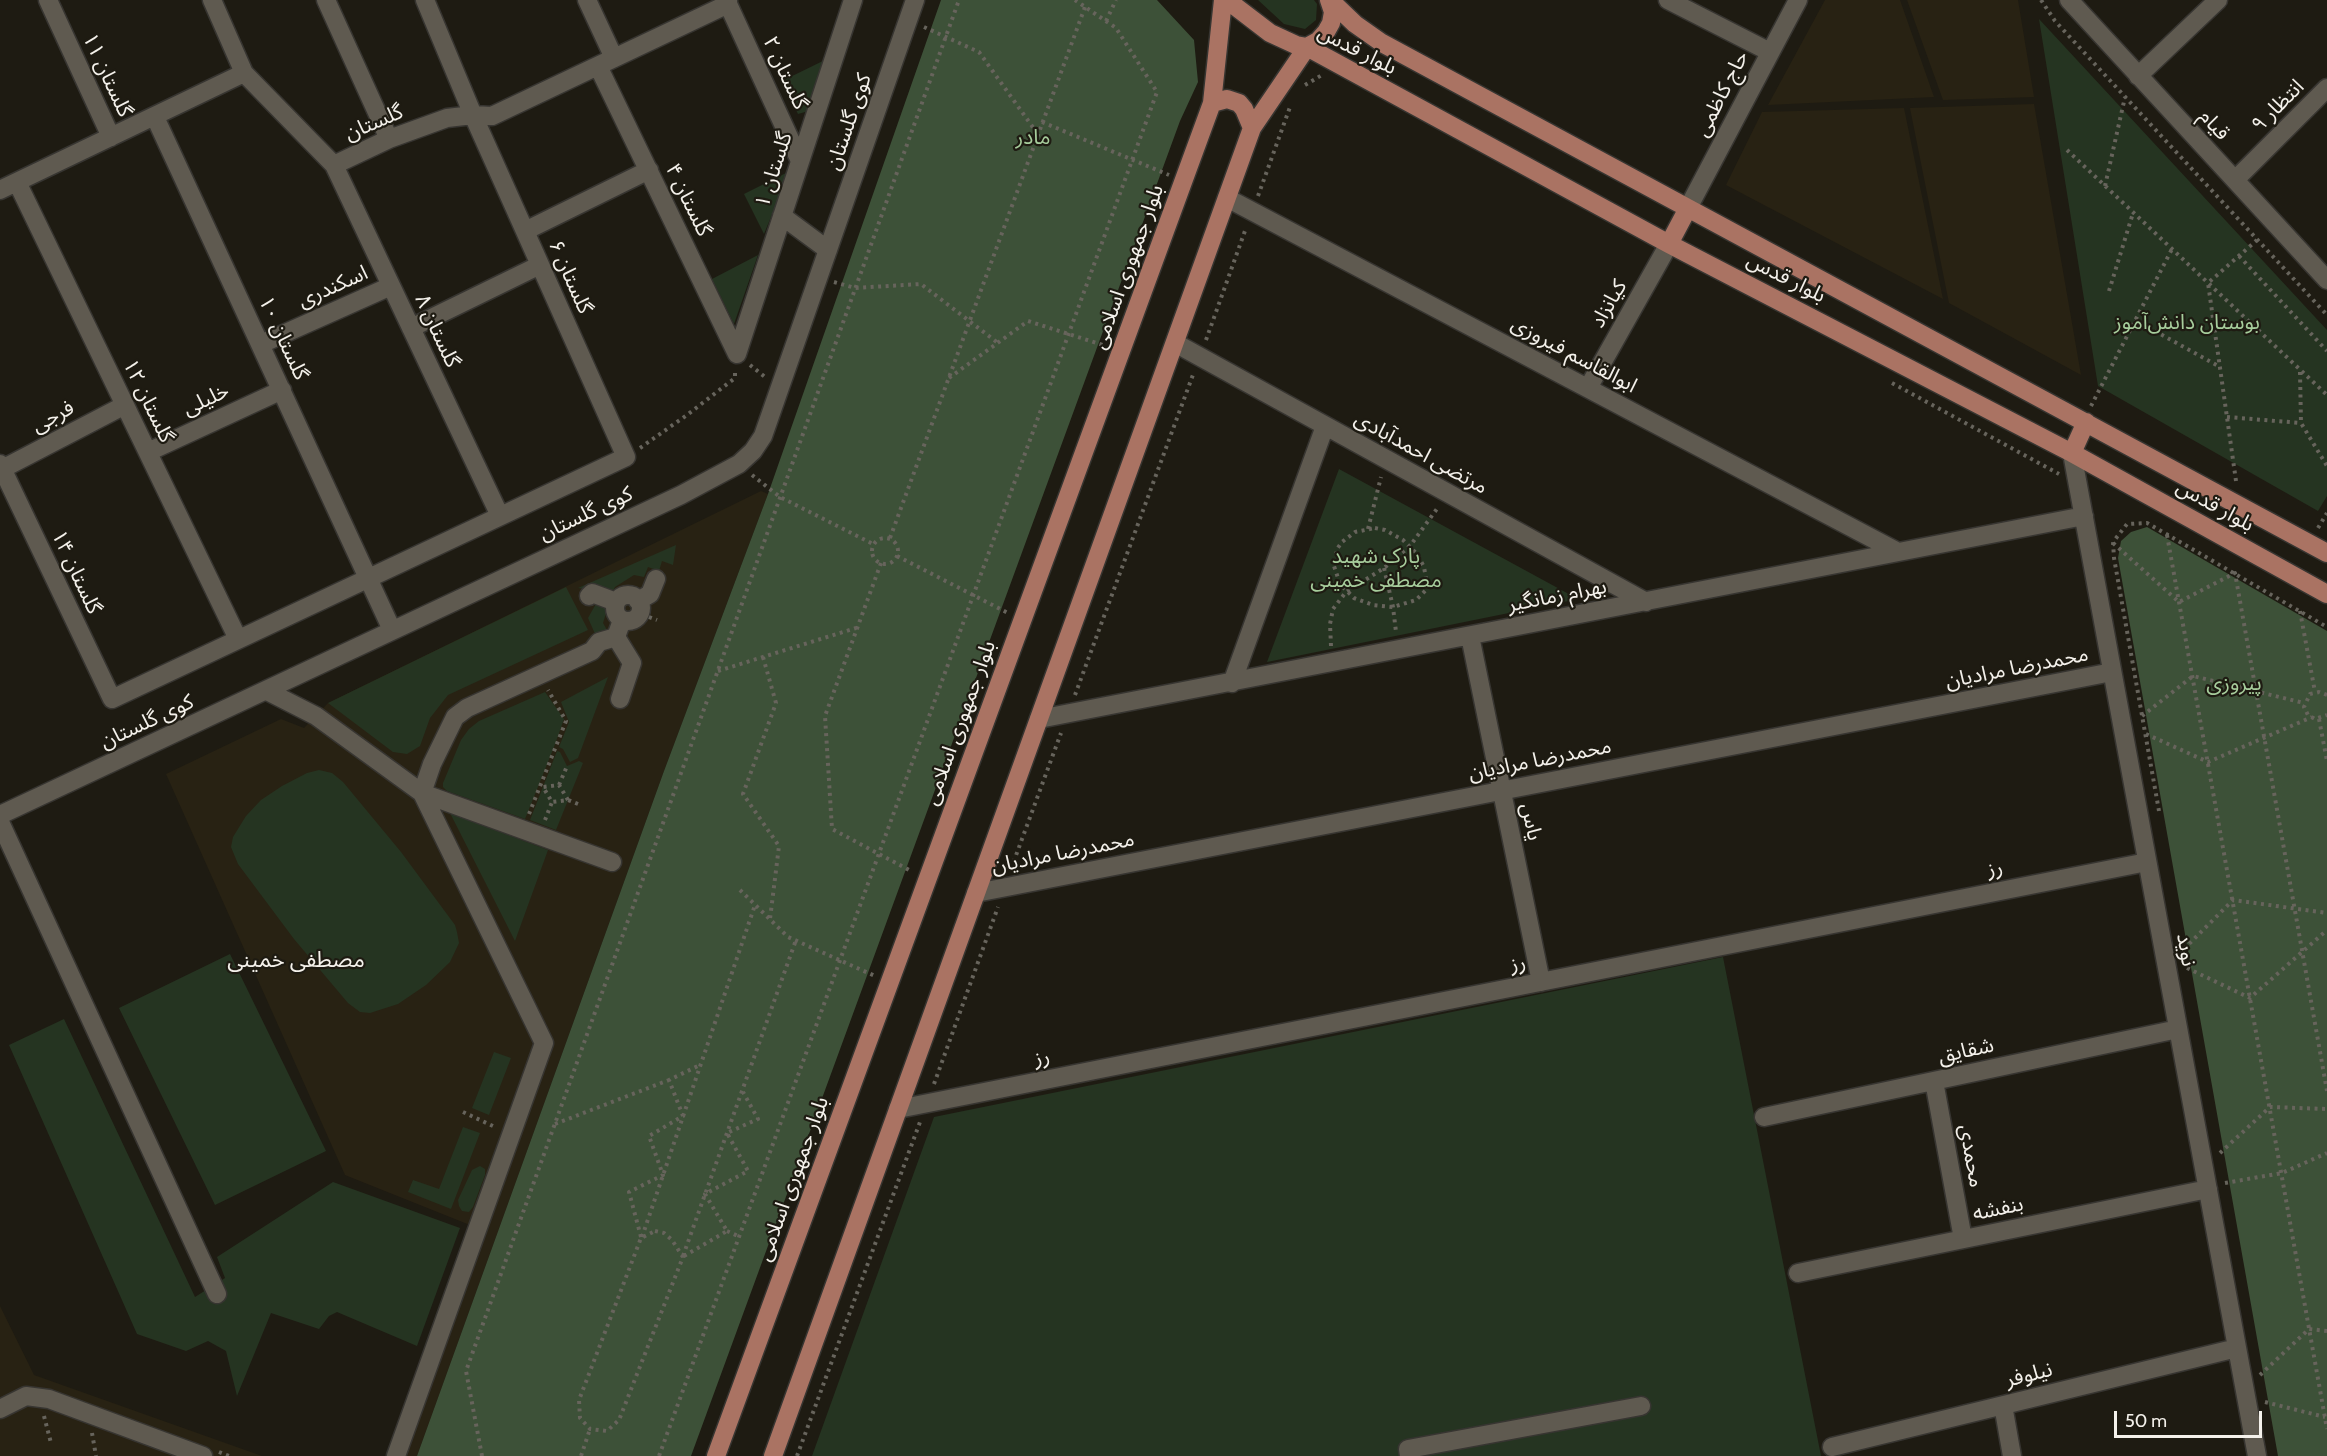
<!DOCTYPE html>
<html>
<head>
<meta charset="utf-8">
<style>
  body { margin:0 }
  #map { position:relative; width:2327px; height:1456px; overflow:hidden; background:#1e1b12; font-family:Cabin,sans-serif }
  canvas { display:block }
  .scale { position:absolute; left:2114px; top:1411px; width:148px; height:27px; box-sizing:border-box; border:3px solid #f4f1eb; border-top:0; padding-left:8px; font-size:18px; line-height:21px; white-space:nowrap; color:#f4f1eb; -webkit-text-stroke:4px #1e1b12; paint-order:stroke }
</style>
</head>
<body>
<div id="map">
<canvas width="2327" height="1456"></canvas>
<div class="scale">50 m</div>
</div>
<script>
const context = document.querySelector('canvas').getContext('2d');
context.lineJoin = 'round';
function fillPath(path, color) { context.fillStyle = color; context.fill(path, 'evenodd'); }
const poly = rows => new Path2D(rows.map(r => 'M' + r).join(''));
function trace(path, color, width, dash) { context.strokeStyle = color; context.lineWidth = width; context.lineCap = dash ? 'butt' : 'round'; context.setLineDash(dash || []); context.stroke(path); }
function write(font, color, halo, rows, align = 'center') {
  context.font = font + ' Cabin,"Noto Sans Arabic",sans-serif'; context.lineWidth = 4.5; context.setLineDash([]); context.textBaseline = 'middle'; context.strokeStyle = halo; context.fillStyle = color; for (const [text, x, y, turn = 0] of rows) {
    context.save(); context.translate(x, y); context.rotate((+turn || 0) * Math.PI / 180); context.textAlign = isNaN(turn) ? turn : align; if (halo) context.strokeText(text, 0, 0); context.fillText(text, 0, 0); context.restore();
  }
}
fillPath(poly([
  [1825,0,1900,0,1934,97,1768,105],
  [1907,0,2018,0,2034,97,1943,100],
  [2034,104,2081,375,1949,303,1910,108],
  [1904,108,1943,299,1726,185,1762,112],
  [761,491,768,494,664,771,417,1456,387,1456,470,1225,345,1175,166,774,281,719,304,728,328,703],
  [0,1306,34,1375,262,1456,0,1456]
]), '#282213');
fillPath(poly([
  [1258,0,1314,0,1317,4,1316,20,1305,29,1284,24],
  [2039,19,2327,330,2327,496,2318,511,2098,386],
  [831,57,812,110,798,114,782,81],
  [790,171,764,234,744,194],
  [758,255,734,324,712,279],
  [1339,469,1578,599,1267,662],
  [676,545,673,565,662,561,659,571,648,567,644,577,634,575,615,587,612,593,578,588],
  [566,587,588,630,448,695,430,718,420,746,407,754,393,752,328,703],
  [597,602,608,607,603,623,607,630,596,636,588,618],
  [608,677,578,758,570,762,563,749,559,747,569,722,561,702],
  [545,692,564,719,554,747,525,819,447,791,443,787,443,783,461,740,469,729,479,721],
  [557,751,560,752,567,766,579,761,583,763,556,830,530,820],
  [319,770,332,773,343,782,401,852,455,925,457,932,459,943,450,962,426,985,398,1004,370,1013,360,1012,348,1003,294,939,238,864,231,847,233,837,246,816,261,800,282,786,307,773],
  [450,813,548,850,515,941],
  [230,954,326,1151,215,1205,119,1008],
  [1723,957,1821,1456,812,1456,934,1117],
  [64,1019,195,1297,225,1278,217,1257,333,1182,460,1228,417,1346,337,1312,329,1316,319,1329,271,1313,237,1396,226,1351,208,1341,186,1351,137,1334,9,1045],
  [494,1052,511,1058,489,1115,472,1108],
  [463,1127,480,1133,451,1209,408,1192,413,1180,439,1189],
  [480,1166,485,1169,485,1175,473,1207,469,1212,462,1211,459,1206,458,1200,472,1170]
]), '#253421');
fillPath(poly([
  [941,0,1157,0,1194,40,1198,82,1180,121,691,1456,417,1456,664,771,768,494],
  [2147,527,2327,631,2327,1456,2278,1456,2118,558,2121,541,2131,532]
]), '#3d5138');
const minor = poly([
  [48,0,111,137],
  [212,0,244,73],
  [326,0,389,139],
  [587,0,614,58],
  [1668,0,1770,52],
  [2069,0,2327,280],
  [728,4,800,161],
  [598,66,737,354],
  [2138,76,2218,0],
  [155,117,392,630],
  [334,165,500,516],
  [2235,180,2327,88],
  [17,182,238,639],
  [0,190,244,73,334,165,389,139,447,118,473,115,492,116,728,4,728,0],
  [1227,198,1898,552],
  [1687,210,1798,0],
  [782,216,828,250],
  [525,231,649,170],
  [411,328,540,265],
  [1175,343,1646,602],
  [261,344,391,286],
  [737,354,853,0],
  [1588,388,1669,244],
  [148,452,282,390],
  [2072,453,2257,1456],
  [0,464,112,699,626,457,473,115,425,0],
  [2,469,125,405],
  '615 608a13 13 0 1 1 26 0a13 13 0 1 1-26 0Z',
  [589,596,592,593,616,602],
  [638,601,650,594,656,579],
  [1470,636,1541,982],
  [616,637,632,663,620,699],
  [1232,683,1325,426],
  [267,691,316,716,422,793,544,1043,396,1456],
  [1039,719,2084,516],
  [0,815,681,495,739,464,753,451,763,436,915,0],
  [0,822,217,1294],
  [612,862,422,793,432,764,455,717,467,708,592,651,599,642,616,637,622,620],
  [976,893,2112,672],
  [1934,1081,1963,1239],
  [898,1109,2147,862],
  [1764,1117,2178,1029],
  [1798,1273,2208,1189],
  [2003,1405,2012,1456],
  [0,1409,26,1396,49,1399,203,1456],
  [1832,1447,2237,1348],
  [1409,1456,1408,1449,1641,1406]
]);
const major = poly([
  [1227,0,1270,33,1296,45,1307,47,1669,244,2072,453,2327,594],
  [1330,0,1355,24,1382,43,2327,553],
  [1212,103,1227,99,1239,103,1244,109,1252,128],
  [1669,244,1687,210],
  [2072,453,2086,422],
  [716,1456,1212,103,1223,0],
  [773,1456,1252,128,1307,47,1318,41,1326,32,1331,23,1333,12,1329,0]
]);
trace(minor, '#373531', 21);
trace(major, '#373531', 21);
trace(poly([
  [2041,0,2055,21,2327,315],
  [1106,21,1116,0],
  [924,27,979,52,1037,133],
  [1305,85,1322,75],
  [1042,122,1169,175],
  [2067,150,2327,395],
  [2105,186,2125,97],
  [1258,196,1290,107],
  [2239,256,2327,351],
  [834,282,855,288,921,284,998,343],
  [2109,291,2133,213],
  [2135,320,2220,367],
  [1206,340,1246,228],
  [750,365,765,377],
  [2300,372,2301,423,2327,466],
  [949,378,1028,321,1106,346],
  [1892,383,2059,474],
  [2091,406,2172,249],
  [2227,417,2301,423],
  [640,448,687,415,735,378,735,371],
  [752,475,780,497,873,544],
  [2236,481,2208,283,2257,240],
  [1375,528,1385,530,1403,540,1417,554,1424,567,1427,584,1426,590,1416,600,1393,607,1373,605,1354,598,1340,584,1334,566,1337,549,1342,542,1355,532,1375,528],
  [2318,528,2327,513],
  [1368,529,1381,477],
  [2167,535,2327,1429],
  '872 551a13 13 0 1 1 26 0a13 13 0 1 1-26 0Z',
  [890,538,1085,7],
  [2113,543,2179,602,2235,573,2327,1091],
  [897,556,1008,613],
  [881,563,825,716,832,829,911,871],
  [1384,568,1393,607,1396,632],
  [2300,611,2315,692],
  [649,617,657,620],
  [1331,646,1330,624,1333,609,1346,592,1384,568,1410,546,1439,506],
  [763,657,776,703,743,794,779,846,770,919],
  [718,671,856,628],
  [1075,695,1194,372],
  [2327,695,2319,692,2310,694,2304,707,2308,715,2315,719,2327,715],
  [2142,716,2193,676,2304,703],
  [2319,719,2327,761],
  [2146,734,2208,762,2312,717],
  [559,785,567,766],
  [568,800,559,785,543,787,552,802,568,800,578,804],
  [2159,811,2114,558,2113,542,2127,524,2147,523,2327,627],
  [529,814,566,721,548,690],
  [545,820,552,802],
  [1011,869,1061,733],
  [740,890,788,937,875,976],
  [2184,949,2233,900,2327,913],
  [2187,968,2250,998,2327,930],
  [934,1084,998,907],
  [463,1112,495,1127],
  [555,1124,669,1080],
  [2220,1153,2270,1107,2327,1109],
  [2225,1183,2282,1173,2327,1153],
  [655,1231,664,1233,672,1240,683,1257,619,1420,607,1431,590,1429,580,1418,579,1400,641,1238,655,1231],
  [727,1231,738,1236],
  [641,1237,629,1192,663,1175,649,1136,683,1116,669,1080,700,1065],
  [642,1237,755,905],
  [683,1256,796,940],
  [684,1256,727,1231,705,1194,748,1171,727,1133,758,1119,743,1092],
  [2260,1375,2309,1329,2327,1331],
  [2265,1402,2325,1417],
  [44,1416,51,1443],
  [92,1433,96,1456],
  [219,1452,229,1456],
  [482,1456,466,1371,959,0],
  [581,1456,590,1429],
  [659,1456,1157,92,1116,28,1075,0],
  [797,1456,920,1122]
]), '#67645c', 4, [3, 4.5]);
trace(minor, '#5f5a50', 18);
trace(major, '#aa7363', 18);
write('21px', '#f4f1eb', '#1e1b12', [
  ["بلوار قدس",1357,50,27],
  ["گلستان ۲",785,73,65],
  ["گلستان ۱۱",107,75,65],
  ["حاج کاظمی",1722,94,-63],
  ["انتظار ۹",2278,106,-45],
  ["کوی گلستان",849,122,-71],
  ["گلستان",374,123,-23],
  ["قیام",2214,125,47],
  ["گلستان ۱",774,170,-72],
  ["گلستان ۴",688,200,64],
  ["بلوار جمهوری اسلامی",1128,267,-70],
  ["گلستان ۶",570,277,66],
  ["بلوار قدس",1786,278,27],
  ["اسکندری",333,287,-24],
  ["کیانزاد",1609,304,-60],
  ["گلستان ۸",437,331,65],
  ["گلستان ۱۰",283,338,65],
  ["ابوالقاسم فیروزی",1574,355,28],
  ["خلیلی",206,400,-25],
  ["گلستان ۱۲",148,401,64],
  ["فرجی",53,417,-28],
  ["مرتضی احمدآبادی",1421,453,29],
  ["بلوار قدس",2215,506,29],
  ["کوی گلستان",586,514,-25],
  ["گلستان ۱۴",76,572,65],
  ["بهرام زمانگیر",1557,596,-11],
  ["محمدرضا مرادیان",2017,668,-11],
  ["کوی گلستان",147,722,-25],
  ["بلوار جمهوری اسلامی",960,723,-70],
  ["محمدرضا مرادیان",1540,760,-11],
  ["یاس",1531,822,78],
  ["محمدرضا مرادیان",1063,853,-11],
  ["رز",1995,869,-11],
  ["نوید",2186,950,80],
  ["رز",1518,964,-11],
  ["شقایق",1966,1051,-12],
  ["رز",1042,1058,-11],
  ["محمدی",1971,1156,80],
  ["بلوار جمهوری اسلامی",793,1179,-70],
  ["بنفشه",1998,1209,-12],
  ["نیلوفر",2029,1375,-14]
]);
write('21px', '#a7cd9c', '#1e1b12', [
  ["مادر",1033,138],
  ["بوستان دانش‌آموز",2187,323],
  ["پارک شهید",1376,557],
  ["مصطفی خمینی",1376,581],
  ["پیروزی",2234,684]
]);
write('22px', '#f4f1eb', '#1e1b12', [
  ["مصطفی خمینی",296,961]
]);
</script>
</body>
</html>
